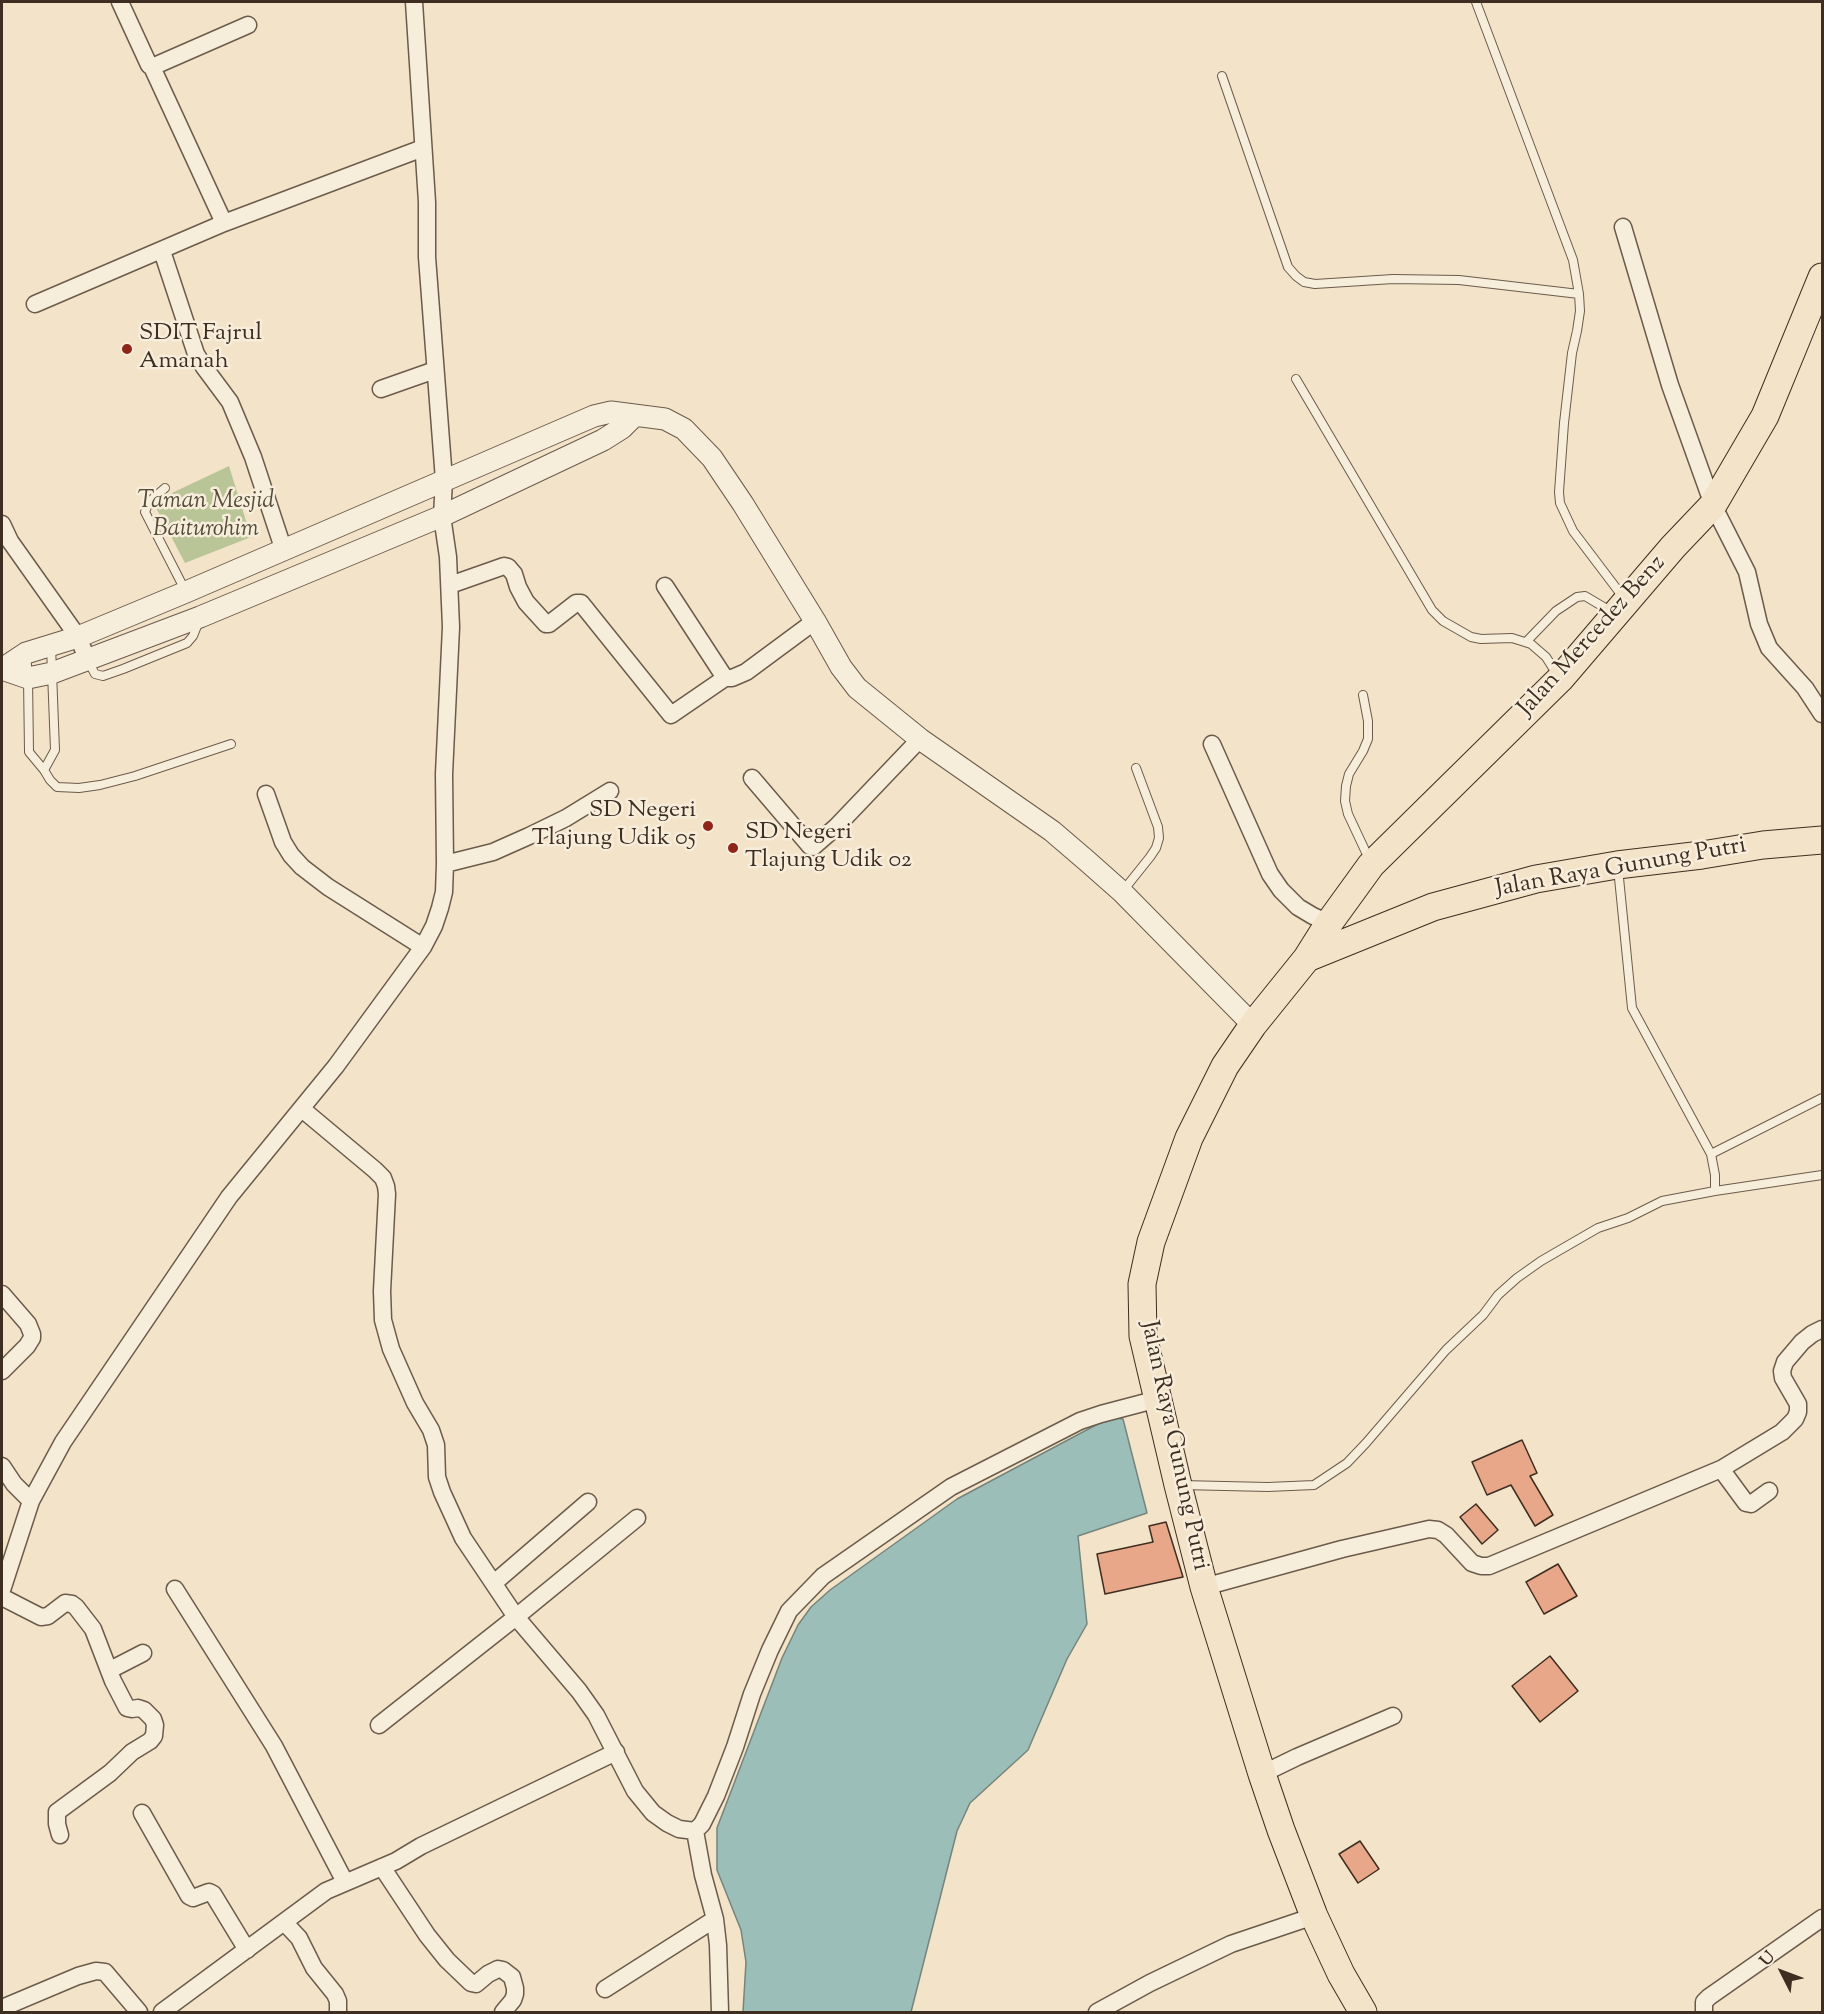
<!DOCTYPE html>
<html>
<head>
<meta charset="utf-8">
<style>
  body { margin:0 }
  #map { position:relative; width:1824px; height:2014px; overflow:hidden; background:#f3e3c8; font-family:"Sorts Mill Goudy",serif }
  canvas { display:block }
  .frame { position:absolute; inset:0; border:3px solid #3e2e21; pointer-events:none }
  .north { position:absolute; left:1752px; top:1942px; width:60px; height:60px; -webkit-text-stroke:4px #f7eddb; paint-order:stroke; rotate:312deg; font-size:16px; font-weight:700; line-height:24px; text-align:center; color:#3e2e21 }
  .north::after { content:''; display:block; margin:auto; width:21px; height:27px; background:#3e2e21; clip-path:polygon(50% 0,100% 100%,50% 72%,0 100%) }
</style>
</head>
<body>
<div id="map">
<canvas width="1824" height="2014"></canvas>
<div class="frame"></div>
<div class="north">U</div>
</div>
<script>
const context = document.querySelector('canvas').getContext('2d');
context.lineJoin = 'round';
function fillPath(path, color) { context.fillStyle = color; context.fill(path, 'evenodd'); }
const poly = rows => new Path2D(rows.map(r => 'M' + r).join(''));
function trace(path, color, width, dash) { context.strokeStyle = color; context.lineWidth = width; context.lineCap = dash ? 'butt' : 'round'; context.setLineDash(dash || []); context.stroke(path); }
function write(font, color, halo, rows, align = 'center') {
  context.font = font + ' "Sorts Mill Goudy",serif'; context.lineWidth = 5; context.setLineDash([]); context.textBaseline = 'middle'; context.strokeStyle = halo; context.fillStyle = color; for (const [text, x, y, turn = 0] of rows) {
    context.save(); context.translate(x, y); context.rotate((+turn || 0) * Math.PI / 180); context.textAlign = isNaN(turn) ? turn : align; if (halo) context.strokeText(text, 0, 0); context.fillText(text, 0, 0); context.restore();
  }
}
fillPath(poly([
  [229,466,251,537,185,563,153,502]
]), '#b9c497');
const water = poly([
  [1111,1417,1123,1419,1147,1513,1078,1536,1087,1624,1067,1659,1028,1750,970,1803,957,1831,911,2012,743,2012,746,1962,741,1930,717,1870,717,1828,782,1658,798,1625,811,1607,830,1590,957,1499,1111,1417]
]);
fillPath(water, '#9bbeb9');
trace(water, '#76847c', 1.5);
const building = poly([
  [1522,1440,1537,1473,1530,1476,1553,1515,1535,1526,1511,1485,1487,1495,1472,1462,1522,1440],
  [1476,1504,1498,1530,1482,1544,1460,1517,1476,1504],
  [1166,1522,1183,1577,1105,1594,1097,1554,1153,1542,1149,1526,1166,1522],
  [1558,1564,1577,1596,1544,1614,1526,1582,1558,1564],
  [1550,1656,1578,1691,1540,1722,1512,1686,1550,1656],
  [1360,1841,1379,1869,1358,1883,1339,1854,1360,1841]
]);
fillPath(building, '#e9a78a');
trace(building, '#3e2e21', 1.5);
const service = poly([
  [1476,2,1573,260,1579,294,1580,311,1577,331,1572,353,1564,423,1559,492,1560,503,1573,531,1623,597],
  [1222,76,1288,267,1296,276,1304,282,1315,284,1393,279,1459,280,1579,294],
  [1296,379,1432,610,1443,621,1471,637,1481,639,1512,638,1531,644,1546,657,1558,676],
  [165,488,149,502,145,512,186,592],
  [1526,642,1556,611,1577,597,1585,596,1612,612],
  [26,653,28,678,29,752,44,770,50,780,57,787,79,788,100,785,135,776,231,744],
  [88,661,95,674,103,676,123,669,187,643,193,636,199,621],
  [1363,695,1368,721,1368,739,1363,751,1349,774,1346,786,1345,801,1348,814,1370,861],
  [44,770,55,750,51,646],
  [1122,892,1150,857,1156,848,1159,838,1158,827,1136,768],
  [1711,1154,1822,1098],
  [1715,1191,1822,1175],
  [1181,1485,1268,1487,1314,1485,1347,1463,1366,1443,1446,1350,1483,1315,1498,1295,1517,1278,1541,1261,1598,1228,1628,1218,1662,1201,1715,1191,1715,1175,1711,1154,1632,1008,1618,868]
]);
const minor = poly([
  [120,2,149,65,152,67,248,25],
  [152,67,224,223],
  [1623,227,1670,385,1713,505,1747,572,1759,624,1769,648,1805,688,1822,714],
  [162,251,196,354,204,367,230,402,253,457,284,551],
  [35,304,224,223,423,148],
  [381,389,435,370],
  [2,524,10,541,78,637,88,661],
  [450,585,504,566,508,567,514,574,518,587,526,602,546,624,549,624,576,603,581,603,671,715,725,678,732,678,746,672,815,621],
  [665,586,725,678],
  [1212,744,1270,874,1281,890,1298,907,1313,916,1329,923],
  [752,778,810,846,813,847,836,827,920,739],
  [266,794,283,842,291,855,302,867,328,887,423,947],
  [445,864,493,852,529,836,566,818,610,791],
  [302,1109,375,1170,383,1178,386,1186,387,1194,382,1291,383,1320,391,1349,415,1403,431,1430,436,1445,437,1477,442,1492,463,1538,516,1617,579,1691,596,1715,635,1791,653,1813,667,1823,679,1829,695,1831,702,1824,716,1796,735,1747,752,1694,770,1650,789,1611,823,1576,951,1487,1080,1421,1101,1414,1158,1399],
  [2,1294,28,1324,32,1334,32,1338,27,1346,2,1371],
  [2,1466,14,1484,31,1501],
  [1721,1469,1746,1503,1751,1504,1769,1491],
  [494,1583,588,1502],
  [1204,1587,1342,1549,1429,1529,1438,1530,1446,1535,1472,1563,1481,1566,1489,1566,1721,1469,1782,1432,1795,1419,1798,1412,1798,1404,1783,1378,1782,1371,1785,1362,1802,1342,1812,1334,1822,1329],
  [175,1589,274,1746,345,1882],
  [2,1590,31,1501,63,1442,229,1197,336,1066,423,947,434,926,440,908,444,892,445,864,444,774,451,627,448,557,442,516,444,480,427,257,427,202,414,2],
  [2,1597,41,1617,48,1616,65,1603,72,1604,76,1607,93,1629,113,1681,127,1708,132,1709,138,1708,144,1710,153,1719,155,1725,154,1736,150,1741,132,1752,110,1773,57,1812,57,1824,60,1835],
  [110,1670,143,1653],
  [379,1725,516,1617,637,1518],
  [1262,1774,1297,1757,1393,1716],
  [142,1813,189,1896,193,1898,209,1892,213,1894,247,1950],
  [695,1831,703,1875,715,1919,718,1945,720,2012],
  [382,1867,427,1935,447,1960,471,1983,476,1984,488,1974,498,1969,503,1970,512,1977,515,1988,515,1994,513,2000,503,2012],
  [284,1922,299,1938,314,1968,335,1994,338,2001,338,2012],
  [605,1989,715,1919],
  [2,2008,78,1976,96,1971,105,1972,139,2012],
  [162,2012,326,1891,396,1861,421,1846,616,1752],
  [1097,2012,1150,1983,1231,1944,1314,1916],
  [1704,2012,1704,2002,1709,1997,1822,1918]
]);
const tertiary = poly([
  [2,669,26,653,78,637,186,592,594,416,611,412,665,419,684,429,712,458,743,504,815,621,841,667,857,688,920,739,1052,831,1087,861,1122,892,1253,1025],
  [2,669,28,678,52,673,200,617,442,516,603,440,622,428,634,416]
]);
const primary = poly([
  [1307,958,1329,923,1371,865,1560,679,1673,547,1713,505,1765,416,1822,277],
  [1363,2012,1341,1974,1314,1916,1281,1830,1262,1774,1204,1587,1178,1485,1143,1336,1142,1284,1151,1242,1189,1138,1225,1066,1253,1025,1307,958,1433,907,1536,879,1617,865,1702,855,1763,845,1822,840]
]);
trace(service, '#6b5b4b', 10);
trace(minor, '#6b5b4b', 19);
trace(tertiary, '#6b5b4b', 23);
trace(primary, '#3e2e21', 29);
trace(service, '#f7eddb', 8);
trace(minor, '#f7eddb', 16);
trace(tertiary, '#f7eddb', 21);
trace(primary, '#f3e3c8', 27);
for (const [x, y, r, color] of [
  [127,349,6,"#8f2418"],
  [708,826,6,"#8f2418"],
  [733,848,6,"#8f2418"]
]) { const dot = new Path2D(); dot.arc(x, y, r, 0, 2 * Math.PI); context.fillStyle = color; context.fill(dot); trace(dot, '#f7eddb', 2); }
write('24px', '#3e2e21', '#f7eddb', [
  ["SDIT Fajrul",139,335],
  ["Amanah",139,363],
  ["SD Negeri",696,812,"right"],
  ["Tlajung Udik 05",696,840,"right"],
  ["SD Negeri",745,834],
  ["Tlajung Udik 02",745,862]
], 'left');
write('italic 24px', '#574c39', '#f7eddb', [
  ["Taman Mesjid",206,503],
  ["Baiturohim",206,531]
]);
write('24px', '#3e2e21', '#f7eddb', [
  ["Jalan Mercedez Benz",1593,637,-48],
  ["Jalan Raya Gunung Putri",1621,869,-10],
  ["Jalan Raya Gunung Putri",1173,1446,78]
]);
</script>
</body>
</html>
